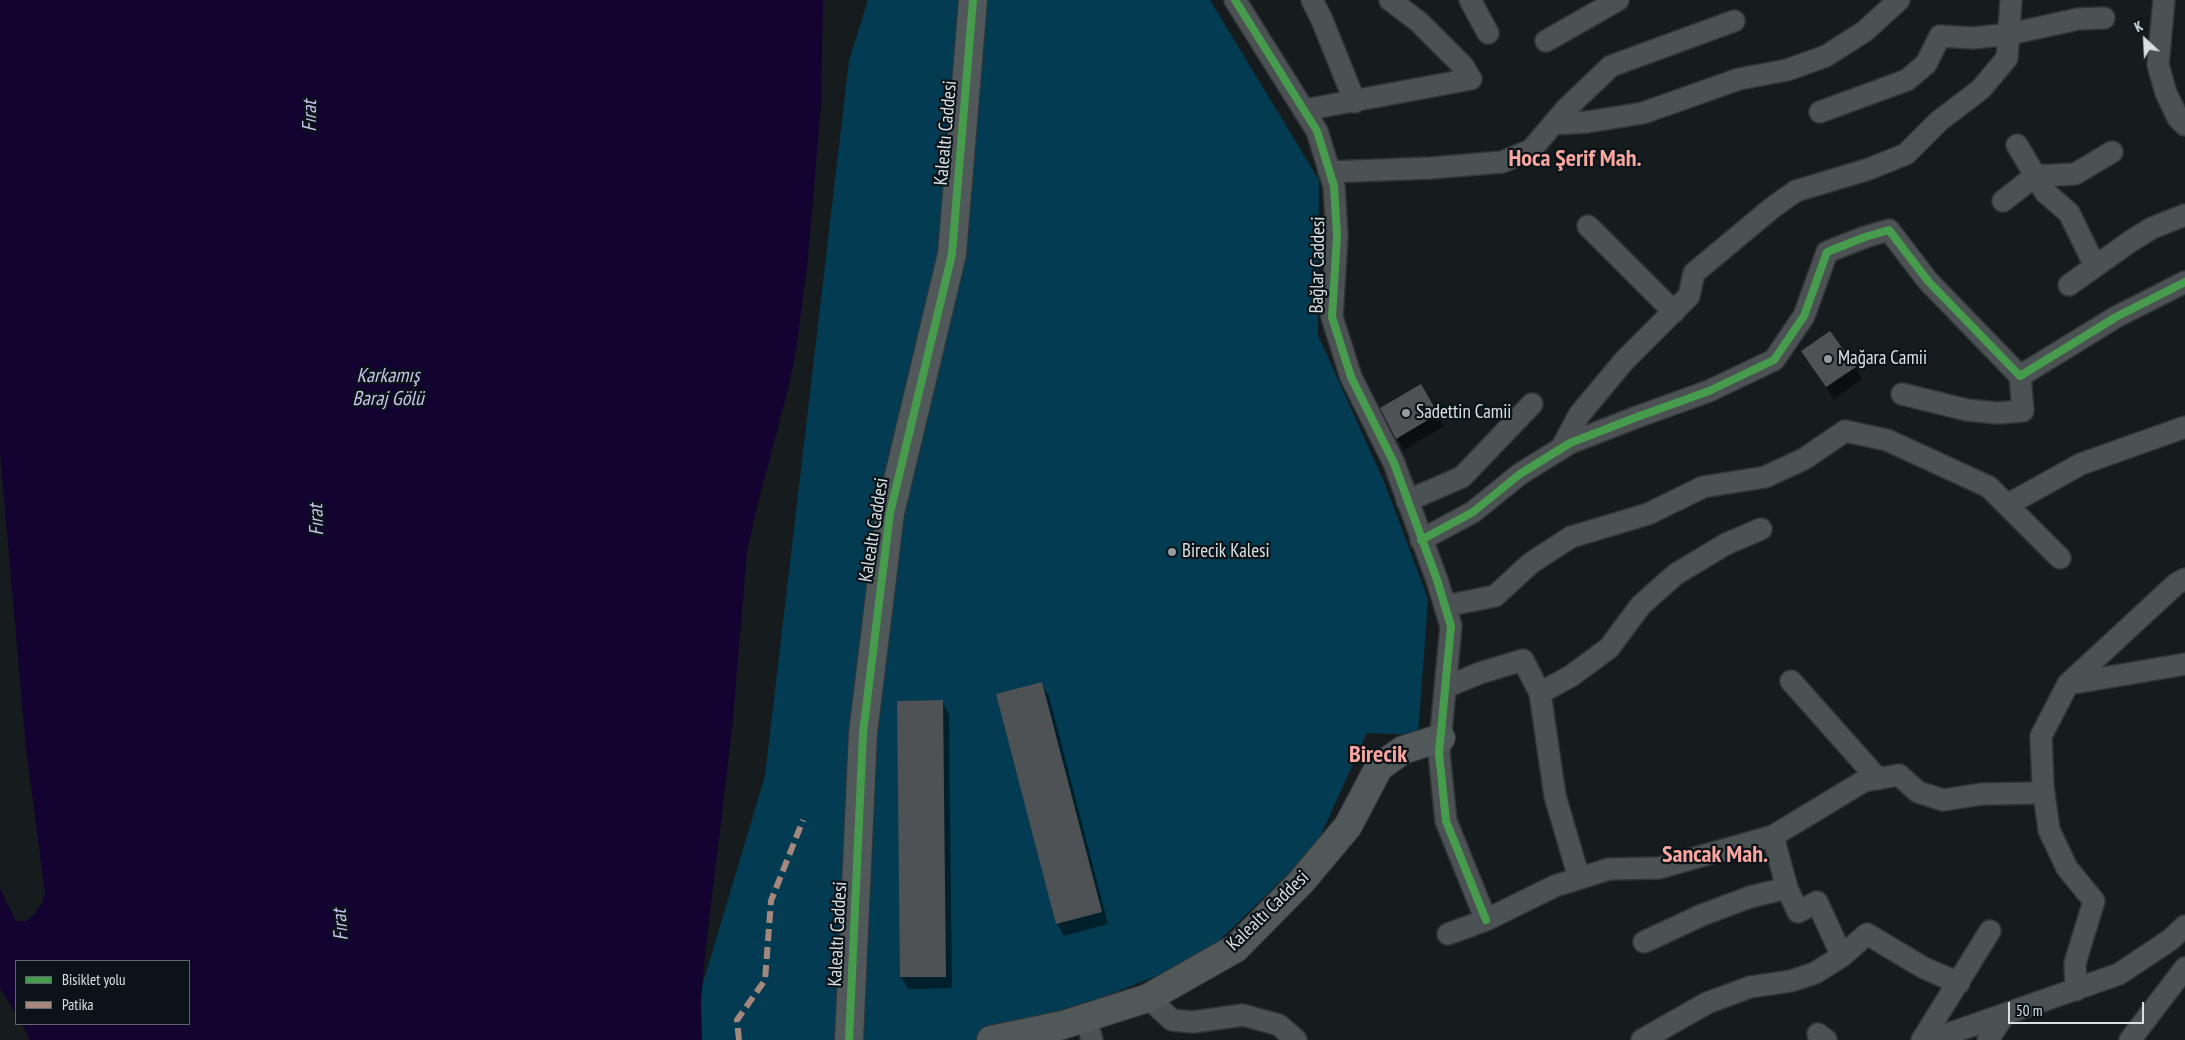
<!DOCTYPE html>
<html>
<head>
<meta charset="utf-8">
<style>
  body { margin:0 }
  #map { position:relative; width:2185px; height:1040px; overflow:hidden; background:#161c1e; font-family:"PT Sans Narrow",sans-serif }
  canvas { display:block }
  .legend { position:absolute; left:15px; top:960px; width:175px; height:65px; box-sizing:border-box; background:#0a1418; border:1px solid #5d666a; margin:0; padding:6px 9px; list-style:none; font-size:15px; color:#d9e0e4 }
  .legend li { display:flex; align-items:center; gap:10px; height:25px }
  .legend b { width:25px; border:1px solid #5d666a }
  .north { position:absolute; left:2120px; top:15px; width:50px; height:50px; -webkit-text-stroke:4px #0a1418; paint-order:stroke; rotate:335deg; font-size:14px; font-weight:700; line-height:20px; text-align:center; color:#d9e0e4 }
  .north::after { content:''; display:block; margin:auto; width:18px; height:22px; background:#d9e0e4; clip-path:polygon(50% 0,100% 100%,50% 72%,0 100%) }
  .scale { position:absolute; left:2008px; top:1002px; width:136px; height:22px; box-sizing:border-box; border:2px solid #d9e0e4; border-top:0; padding-left:6px; font-size:15px; line-height:18px; white-space:nowrap; color:#d9e0e4; -webkit-text-stroke:4px #0a1418; paint-order:stroke }
</style>
</head>
<body>
<div id="map">
<canvas width="2185" height="1040"></canvas>
<ul class="legend">
<li><b style="height:6px;background:#469c4c"></b>Bisiklet yolu</li>
<li><b style="height:6px;background:#a5887d"></b>Patika</li>
</ul>
<div class="north">K</div>
<div class="scale">50 m</div>
</div>
<script>
const context = document.querySelector('canvas').getContext('2d');
context.lineJoin = 'round';
function fillPath(path, color) { context.fillStyle = color; context.fill(path, 'evenodd'); }
const poly = rows => new Path2D(rows.map(r => 'M' + r).join(''));
function trace(path, color, width, dash) { context.strokeStyle = color; context.lineWidth = width; context.lineCap = dash ? 'butt' : 'round'; context.setLineDash(dash || []); context.stroke(path); }
function write(font, color, halo, rows, align = 'center') {
  context.font = font + ' "PT Sans Narrow",sans-serif'; context.lineWidth = 4.5; context.setLineDash([]); context.textBaseline = 'middle'; context.strokeStyle = halo; context.fillStyle = color; for (const [text, x, y, turn = 0] of rows) {
    context.save(); context.translate(x, y); context.rotate((+turn || 0) * Math.PI / 180); context.textAlign = isNaN(turn) ? turn : align; if (halo) context.strokeText(text, 0, 0); context.fillText(text, 0, 0); context.restore();
  }
}
fillPath(poly([
  [868,0,1210,0,1319,180,1318,335,1385,484,1428,599,1418,735,1367,733,1315,848,1201,958,996,1040,686,1040,765,776,849,61]
]), '#033c52');
fillPath(poly([
  [0,0,823,0,821,105,808,259,796,351,788,389,756,511,747,552,732,729,704,964,701,1001,702,1040,30,1040,22,1024,189,1024,189,961,16,961,16,1014,0,988,0,889,16,921,26,921,33,916,42,903,45,893,26,748,0,453]
]), '#120330');
fillPath(poly([
  [1803,352,1855,367,1862,379,1834,399],
  [1420,386,1444,426,1404,450,1397,438],
  [1042,684,1049,696,1108,924,1064,936,1057,924],
  [942,701,949,714,952,988,908,989,901,977]
]), '#0007');
fillPath(poly([
  [1830,331,1856,367,1826,387,1801,351],
  [1421,384,1438,414,1396,439,1380,408],
  [1042,682,1102,912,1056,924,996,694],
  [943,700,946,977,900,977,897,701]
]), '#4e5254');
const street = poly([
  [1235,0,1317,131,1334,186,1337,236,1332,317,1351,377,1394,463,1437,580,1451,626,1439,753,1446,821,1486,920],
  [1312,0,1322,20,1355,102],
  [1470,0,1488,33],
  [2164,0,2158,65,2166,93,2178,118,2185,125],
  [1546,41,1618,0],
  [1304,110,1471,79,1463,66,1419,22,1390,0],
  [1820,112,1907,80,1926,64,1940,36,1973,38,2010,34,2078,19,2104,18],
  [1553,124,1587,122,1643,113,1739,79,1787,70,1826,56,1865,31,1899,0],
  [2017,145,2045,192,2069,213,2095,266],
  [1329,172,1431,168,1502,162,1531,150,1566,109,1611,66,1734,21],
  [2003,201,2035,176,2075,174,2112,152],
  [1588,226,1674,312],
  [2069,285,2131,241,2152,228,2185,215],
  [1902,394,1967,410,1997,413,2023,411,2020,376],
  [1561,449,1579,415,1624,361,1689,296,1694,273,1772,208,1796,191,1869,169,1906,154,1939,121,1981,89,2007,58,2011,0],
  [1407,501,1462,477,1532,404],
  [2007,505,2081,464,2185,427],
  [1421,540,1473,512,1520,474,1570,443,1637,417,1709,391,1774,360,1804,316,1827,252,1865,237,1889,230,1928,281,2020,376,2116,317,2185,282],
  [1445,606,1495,596,1531,563,1571,537,1648,514,1703,487,1765,477,1804,459,1845,431,1887,440,1989,487,2060,558],
  [1791,681,1878,779],
  [2068,684,2185,664],
  [1446,687,1480,673,1523,660,1540,693,1571,676,1609,648,1641,605,1676,574,1726,544,1761,529],
  [1540,693,1555,796,1579,878],
  [1773,836,1787,888,1798,912,1817,902,1842,956,1867,934,1924,968,1959,983],
  [1448,934,1486,920,1555,886,1609,869,1659,868,1773,836,1864,781,1899,775,1918,792,1943,800,1982,794,2044,793],
  [1644,942,1702,915,1750,897,1787,888],
  [2076,990,2075,963,2094,901,2067,868,2049,830,2043,786,2041,736,2068,684,2176,584,2185,579],
  [1148,998,1172,1020,1193,1022,1243,1015,1279,1025,1296,1040],
  [1086,1018,1092,1040],
  [1818,1034,1826,1040],
  [1642,1040,1707,1003,1750,987,1791,981,1815,973,1842,956],
  [1922,1040,1990,931],
  [1931,1040,2119,974,2170,940,2185,926],
  [1988,1040,2004,1015],
  [2130,1040,2185,968]
]);
const secondary = poly([
  [849,1040,863,733,890,513,952,254,973,0],
  [991,1040,1063,1025,1148,998,1236,948,1301,882,1348,826,1379,767,1403,750,1441,738]
]);
trace(street, '#323538', 24);
trace(secondary, '#323538', 30);
trace(street, '#4c5153', 21);
trace(secondary, '#50585a', 28);
trace(poly([
  [739,1040,737,1020,765,980,771,901,803,820]
]), '#a5887d', 6, [12, 6]);
trace(poly([
  [1235,0,1317,131,1334,186,1337,236,1332,317,1351,377,1394,463,1437,580,1451,626,1439,753,1446,821,1486,920],
  [1421,540,1473,512,1520,474,1570,443,1637,417,1709,391,1774,360,1804,316,1827,252,1865,237,1889,230,1928,281,2020,376,2116,317,2185,282],
  [849,1040,863,733,890,513,952,254,973,0]
]), '#469c4c', 8);
for (const [x, y, r, color] of [
  [1828,359,5,"#959b9f"],
  [1406,413,5,"#959b9f"],
  [1172,552,5,"#959b9f"]
]) { const dot = new Path2D(); dot.arc(x, y, r, 0, 2 * Math.PI); context.fillStyle = color; context.fill(dot); trace(dot, '#0a1418', 2); }
write('19px', '#d9e0e4', '#0a1418', [
  ["Kalealtı Caddesi",946,133,-85],
  ["Bağlar Caddesi",1318,265,-89],
  ["Kalealtı Caddesi",874,530,-81],
  ["Kalealtı Caddesi",1268,911,-44],
  ["Kalealtı Caddesi",838,934,-87]
]);
write('19px', '#d9e0e4', '#0a1418', [
  ["Mağara Camii",1838,359],
  ["Sadettin Camii",1416,413],
  ["Birecik Kalesi",1182,552]
], 'left');
write('italic 20px', '#c9c2ee', '#0a1418', [
  ["Fırat",310,116,-90],
  ["Karkamış",388,376],
  ["Baraj Gölü",388,399],
  ["Fırat",317,520,-92],
  ["Fırat",341,925,-94]
]);
write('bold 24px', '#f9a5a0', '#0a1418', [
  ["Hoca Şerif Mah.",1575,159],
  ["Birecik",1378,755],
  ["Sancak Mah.",1715,855]
]);
</script>
</body>
</html>
